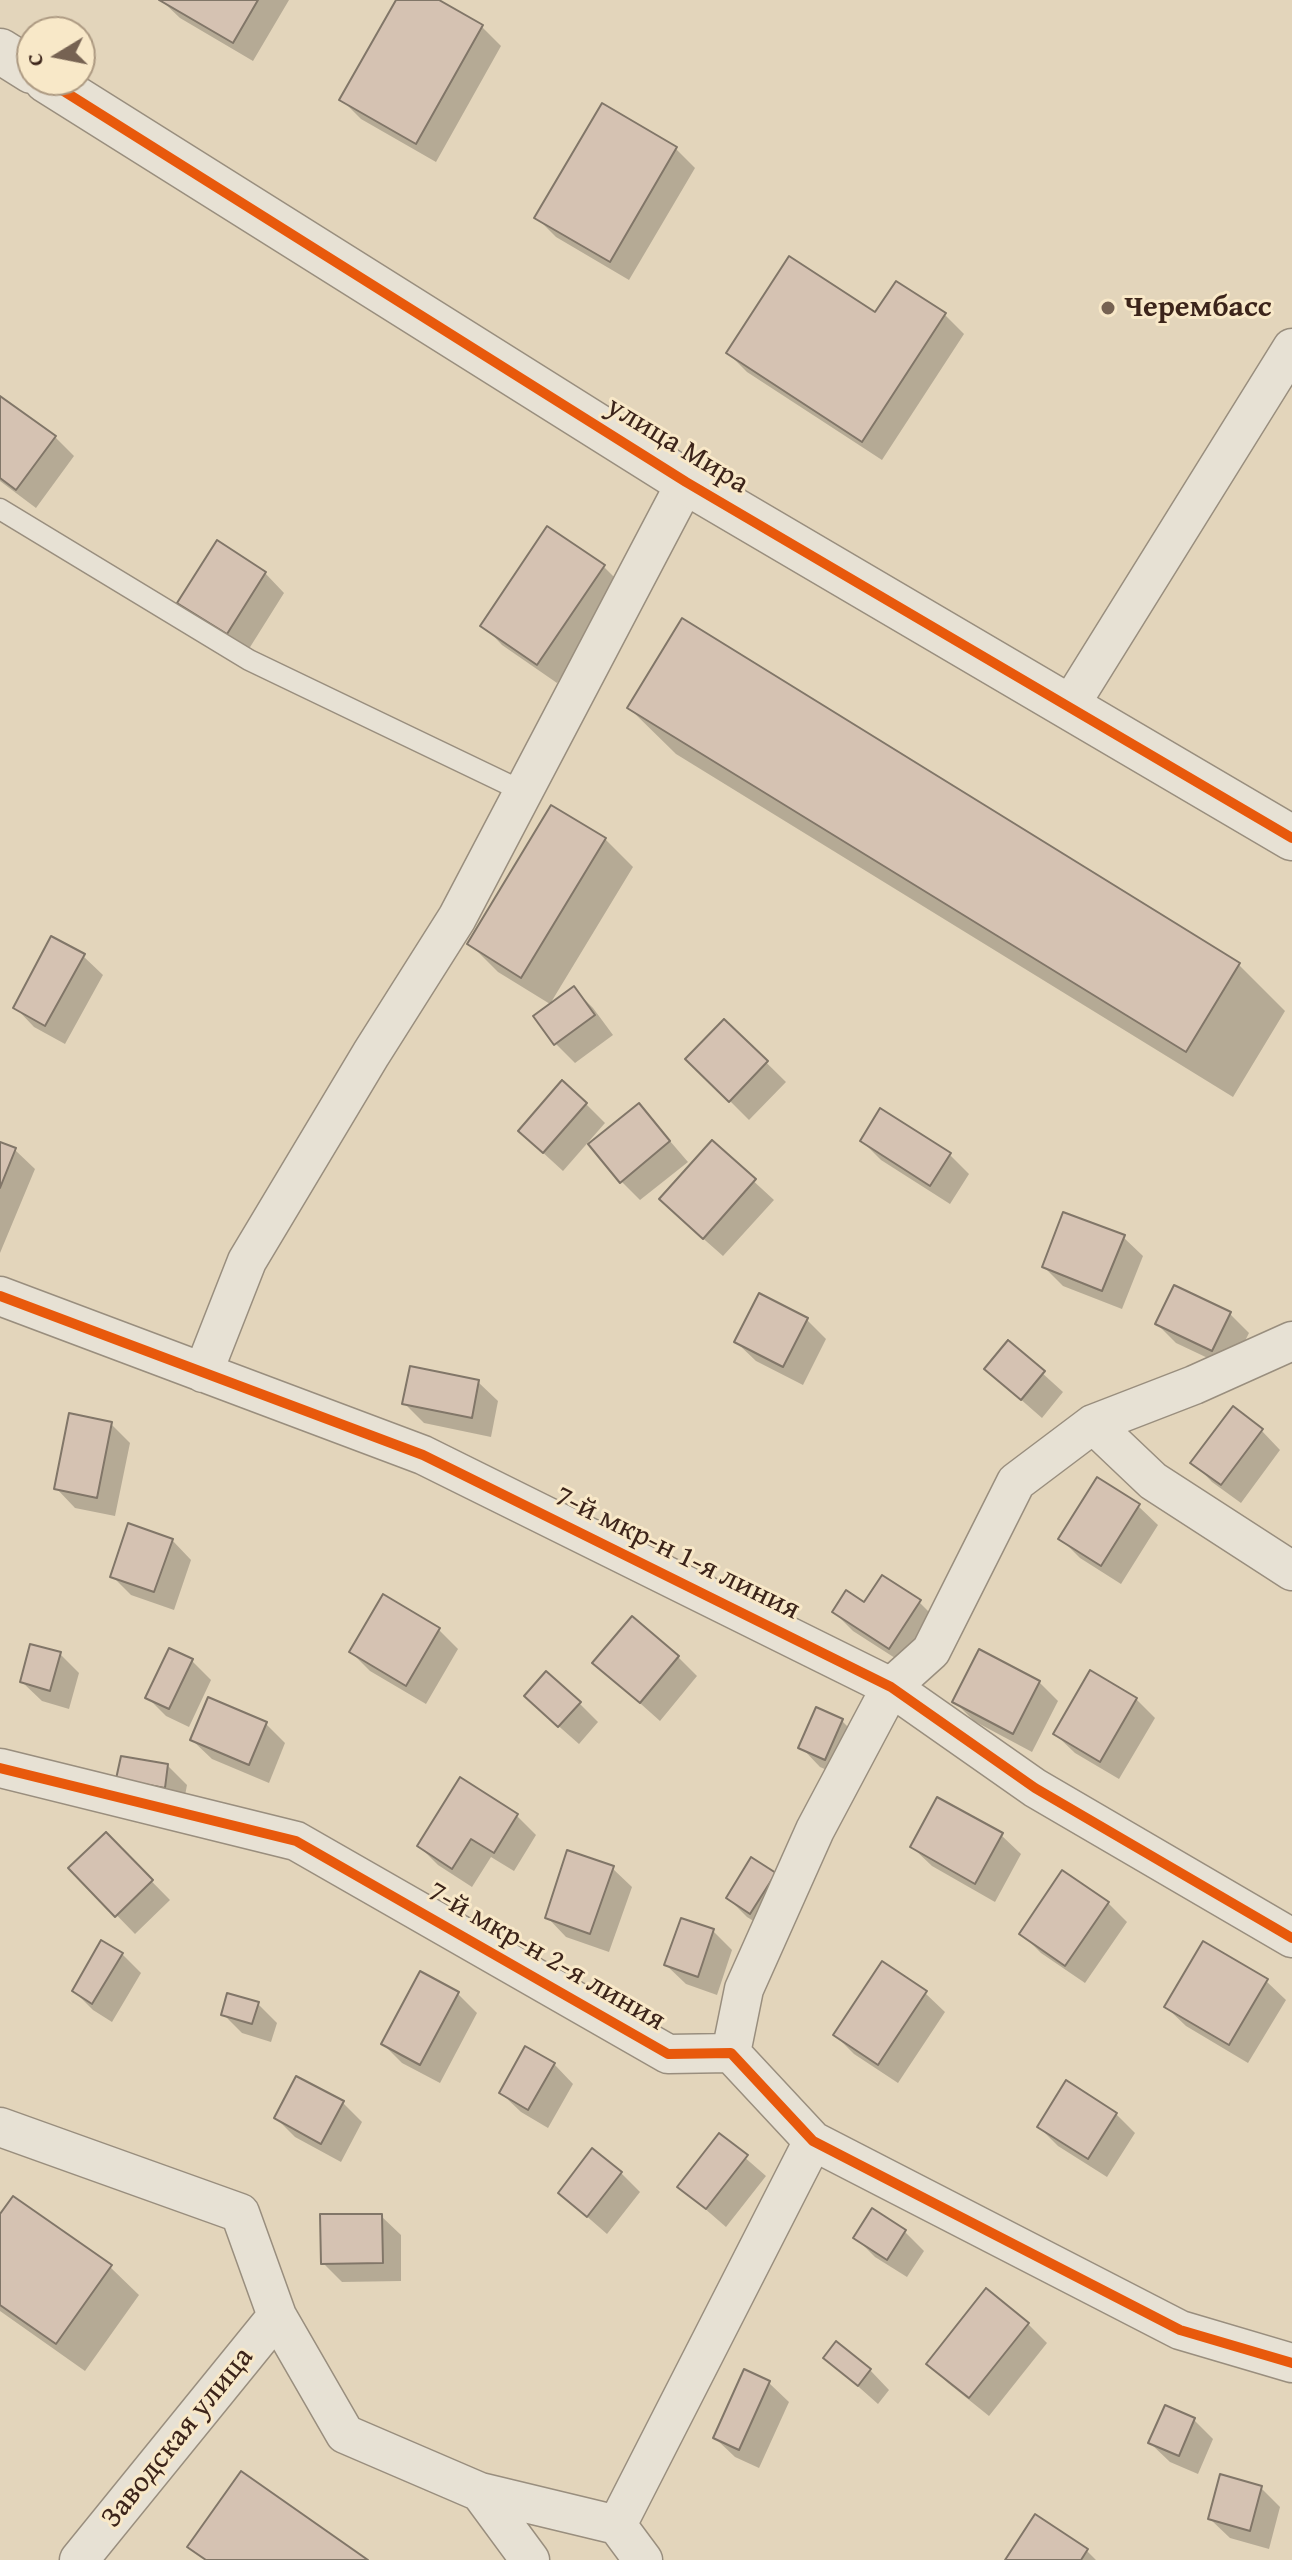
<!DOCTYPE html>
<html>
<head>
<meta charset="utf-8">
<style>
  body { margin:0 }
  #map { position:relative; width:1292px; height:2560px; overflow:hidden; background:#e3d5bb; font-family:"Gentium Book Plus",serif }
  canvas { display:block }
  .north { position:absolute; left:16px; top:16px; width:80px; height:80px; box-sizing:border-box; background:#f8e8c8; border:2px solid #ad9a82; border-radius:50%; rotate:260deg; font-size:22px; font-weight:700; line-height:32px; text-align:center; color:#3c241a }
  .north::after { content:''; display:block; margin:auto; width:28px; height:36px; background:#766252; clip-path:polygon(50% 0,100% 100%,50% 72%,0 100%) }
</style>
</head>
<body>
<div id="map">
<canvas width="1292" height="2560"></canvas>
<div class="north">С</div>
</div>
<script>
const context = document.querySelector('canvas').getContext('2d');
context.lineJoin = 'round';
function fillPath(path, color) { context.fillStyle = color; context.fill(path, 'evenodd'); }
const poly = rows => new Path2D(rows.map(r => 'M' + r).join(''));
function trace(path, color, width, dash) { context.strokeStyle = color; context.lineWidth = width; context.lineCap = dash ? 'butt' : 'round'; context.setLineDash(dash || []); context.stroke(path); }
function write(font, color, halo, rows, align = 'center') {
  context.font = font + ' "Gentium Book Plus",serif'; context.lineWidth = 6; context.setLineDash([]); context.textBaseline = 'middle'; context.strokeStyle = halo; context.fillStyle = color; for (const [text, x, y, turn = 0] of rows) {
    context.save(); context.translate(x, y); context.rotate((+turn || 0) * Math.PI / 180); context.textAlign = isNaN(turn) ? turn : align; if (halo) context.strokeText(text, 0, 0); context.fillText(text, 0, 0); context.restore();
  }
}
fillPath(poly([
  [161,0,289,0,253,61,180,18],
  [398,0,435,0,482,27,501,46,436,162,361,119,342,100],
  [676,149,695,168,629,280,556,237,537,218],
  [876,315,945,315,964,334,882,460,747,372,728,353],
  [0,398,55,437,74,456,36,508,0,481],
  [548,529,604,567,623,586,557,683,502,645,483,625],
  [265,573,284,593,247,652,199,622,180,602],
  [629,708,1239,965,1285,1011,1233,1097,676,754],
  [605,839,633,867,550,1004,498,972,470,944],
  [83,956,103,975,65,1044,34,1027,15,1007],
  [573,988,593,1008,613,1035,575,1063,556,1044,536,1016],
  [724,1021,786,1082,749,1120,688,1059],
  [586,1104,605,1123,563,1171,540,1150],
  [639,1105,688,1162,640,1200,621,1181],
  [881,1110,950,1155,969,1174,950,1204,881,1160,862,1141],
  [712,1143,774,1200,723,1256,681,1219],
  [0,1144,15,1150,35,1169,0,1253],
  [1123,1237,1143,1256,1122,1309,1063,1286,1044,1267],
  [1230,1314,1249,1333,1231,1369,1176,1343,1157,1324],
  [807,1320,826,1339,803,1385,756,1361,736,1342],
  [1009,1343,1063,1392,1042,1418,986,1369],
  [478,1382,498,1401,491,1437,424,1423,405,1404],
  [111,1424,130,1443,115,1516,75,1508,56,1488],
  [1261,1430,1280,1450,1241,1503,1212,1482,1193,1462],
  [1138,1506,1158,1525,1121,1584,1080,1558,1061,1539],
  [172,1540,191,1560,174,1610,131,1595,112,1576],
  [384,1597,439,1630,458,1649,426,1704,370,1671,351,1652],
  [919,1602,938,1621,909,1667,853,1631,834,1612,865,1604],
  [60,1654,79,1673,69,1709,42,1701,22,1682],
  [678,1657,697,1676,660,1721,595,1663],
  [192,1661,211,1680,189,1727,166,1716,147,1697],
  [1039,1682,1058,1701,1032,1752,974,1721,955,1702],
  [1136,1699,1155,1718,1119,1779,1075,1753,1055,1734],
  [579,1703,598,1722,579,1744,546,1715],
  [842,1721,861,1740,845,1778,820,1767,801,1747],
  [265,1723,285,1743,269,1783,212,1759,192,1740],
  [168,1766,187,1785,183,1806,118,1778],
  [461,1780,517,1816,536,1835,514,1871,491,1857,472,1887,438,1865,419,1846],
  [106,1835,170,1900,135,1934,71,1868],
  [1001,1835,1021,1854,995,1902,932,1866,912,1847],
  [612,1868,632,1887,609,1952,566,1937,547,1917],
  [775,1874,770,1931,747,1917,728,1898],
  [1108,1903,1127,1922,1085,1983,1041,1953,1021,1933],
  [713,1931,732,1950,717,1995,686,1984,666,1965],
  [122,1954,141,1973,112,2022,93,2010,74,1991],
  [421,1974,458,1994,477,2013,440,2083,402,2063,383,2044],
  [1266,1981,1286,2000,1248,2063,1186,2026,1166,2007],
  [925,1993,945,2012,898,2083,854,2054,835,2035],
  [258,2004,277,2023,271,2042,242,2033,223,2014],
  [554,2064,573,2084,548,2128,521,2112,501,2093],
  [343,2103,362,2122,341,2162,295,2137,276,2118],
  [1116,2114,1135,2133,1107,2177,1058,2146,1039,2127],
  [720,2136,766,2176,726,2227,680,2187],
  [621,2173,640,2192,607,2234,560,2193],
  [381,2216,401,2235,401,2281,342,2282,323,2263],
  [0,2217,110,2267,139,2295,85,2371,0,2311],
  [905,2232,924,2251,907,2277,875,2257,856,2238],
  [987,2291,1028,2324,1047,2343,989,2416,948,2383,929,2364],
  [836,2344,870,2370,889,2390,878,2404,826,2358],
  [745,2372,769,2383,789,2402,759,2468,735,2457,715,2438],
  [1194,2420,1213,2439,1198,2474,1170,2462,1150,2443],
  [1261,2488,1280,2507,1269,2549,1230,2538,1210,2519],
  [1087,2551,1096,2560,1007,2560]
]), '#0003');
const building = poly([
  [159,0,258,0,233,43,159,0],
  [396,0,439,0,483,25,416,144,339,100,396,0],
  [602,103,677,147,610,262,534,218,602,103],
  [789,256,875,312,896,281,946,313,862,442,726,353,789,256],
  [0,396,56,436,16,490,0,478,0,396],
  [547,526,605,565,537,665,480,626,547,526],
  [217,540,266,572,227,634,177,603,217,540],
  [682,618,1240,963,1186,1052,627,708,682,618],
  [551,805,606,838,521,978,467,944,551,805],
  [51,936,85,954,45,1026,13,1008,51,936],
  [574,986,595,1015,554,1045,533,1016,574,986],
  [724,1019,768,1061,729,1102,685,1059,724,1019],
  [562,1080,587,1103,543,1153,518,1131,562,1080],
  [639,1103,670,1141,620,1183,588,1144,639,1103],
  [880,1108,951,1153,930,1186,860,1141,880,1108],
  [712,1140,756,1179,703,1239,659,1199,712,1140],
  [0,1142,16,1148,0,1188,0,1142],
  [1063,1212,1125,1235,1102,1291,1042,1267,1063,1212],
  [1174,1285,1231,1312,1212,1351,1155,1324,1174,1285],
  [759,1293,808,1318,783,1367,734,1342,759,1293],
  [1008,1340,1045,1371,1021,1400,984,1369,1008,1340],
  [410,1366,479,1380,472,1418,402,1404,410,1366],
  [1233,1406,1263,1429,1221,1485,1190,1463,1233,1406],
  [69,1413,112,1422,97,1498,54,1489,69,1413],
  [1097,1477,1140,1504,1101,1566,1058,1539,1097,1477],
  [128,1523,173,1539,154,1592,110,1577,128,1523],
  [882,1575,921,1600,889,1649,832,1612,846,1590,864,1602,882,1575],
  [383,1594,440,1628,406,1686,349,1652,383,1594],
  [632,1616,679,1656,640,1703,592,1663,632,1616],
  [30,1644,61,1652,50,1691,20,1682,30,1644],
  [169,1648,193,1659,169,1709,145,1698,169,1648],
  [979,1649,1040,1681,1013,1734,952,1702,979,1649],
  [1090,1670,1137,1698,1100,1762,1053,1734,1090,1670],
  [546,1671,581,1702,558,1727,524,1696,546,1671],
  [208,1697,267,1722,249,1765,190,1740,208,1697],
  [816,1707,843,1719,825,1760,798,1748,816,1707],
  [121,1756,168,1764,165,1788,116,1779,121,1756],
  [460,1777,518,1814,494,1853,471,1839,452,1869,417,1846,460,1777],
  [937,1797,1003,1833,975,1884,910,1847,937,1797],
  [106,1832,153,1880,115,1917,68,1868,106,1832],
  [567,1850,614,1866,590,1934,545,1918,567,1850],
  [751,1857,776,1873,750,1914,726,1898,751,1857],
  [1062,1870,1109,1902,1065,1966,1019,1934,1062,1870],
  [681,1918,714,1929,698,1977,664,1965,681,1918],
  [101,1940,123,1953,92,2004,72,1991,101,1940],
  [1203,1941,1268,1979,1229,2045,1164,2007,1203,1941],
  [882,1961,927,1991,878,2065,833,2035,882,1961],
  [420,1971,459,1992,420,2065,381,2044,420,1971],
  [227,1993,259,2002,252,2024,221,2015,227,1993],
  [525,2046,555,2063,528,2110,499,2093,525,2046],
  [296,2076,344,2101,321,2144,274,2118,296,2076],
  [1066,2080,1117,2113,1088,2159,1037,2127,1066,2080],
  [719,2133,748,2155,706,2209,677,2187,719,2133],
  [592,2148,622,2172,587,2217,558,2193,592,2148],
  [13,2196,112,2265,56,2344,0,2305,0,2214,13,2196],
  [872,2208,906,2230,887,2260,853,2238,872,2208],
  [320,2214,382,2214,383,2263,321,2264,320,2214],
  [986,2288,1029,2323,969,2398,926,2364,986,2288],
  [836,2341,871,2369,858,2386,823,2358,836,2341],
  [744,2369,770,2381,739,2450,713,2438,744,2369],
  [1165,2405,1195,2418,1179,2456,1148,2443,1165,2405],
  [241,2471,368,2560,206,2560,187,2547,241,2471],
  [1220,2474,1262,2486,1250,2531,1208,2519,1220,2474],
  [1035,2514,1088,2549,1081,2560,1005,2560,1035,2514]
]);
fillPath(building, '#d5c2b2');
trace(building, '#817668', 2);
const service = poly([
  [0,509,249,660,522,791]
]);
const minor = poly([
  [1070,705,1292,348],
  [0,1296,423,1455,891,1687,1035,1788,1292,1938],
  [203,1373,247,1261,371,1054,457,918,686,482],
  [1093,1424,1153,1481,1292,1571],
  [0,1768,296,1841,668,2054,731,2053,813,2141,1180,2330,1292,2363],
  [731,2053,744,1989,815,1830,891,1687,931,1651,1016,1482,1093,1424,1194,1385,1292,1341],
  [0,2127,240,2213,277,2316,345,2434,480,2492,617,2525],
  [480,2492,530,2560],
  [617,2525,813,2141],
  [617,2525,643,2560],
  [79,2560,277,2316]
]);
const tertiary = poly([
  [0,51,32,71],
  [46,80,686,482,1292,838]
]);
trace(service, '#998e7e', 23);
trace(minor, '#998e7e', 41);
trace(tertiary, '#998e7e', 47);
trace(service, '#e7e1d4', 20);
trace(minor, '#e7e1d4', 38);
trace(tertiary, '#e7e1d4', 44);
trace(poly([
  [46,80,686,482,1292,838],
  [0,1296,423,1455,891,1687,1035,1788,1292,1938],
  [0,1768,296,1841,668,2054,731,2053,813,2141,1180,2330,1292,2363]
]), '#e8590c', 10);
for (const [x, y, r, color] of [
  [1108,308,8,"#766252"]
]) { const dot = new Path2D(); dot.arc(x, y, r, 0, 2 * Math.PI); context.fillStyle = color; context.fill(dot); trace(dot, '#f8e8c8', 3); }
write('bold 30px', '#3c241a', '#f8e8c8', [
  ["Черембасс",1124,308]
], 'left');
write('30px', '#3c241a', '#f8e8c8', [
  ["улица Мира",677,446,31],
  ["7-й мкр-н 1-я линия",677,1554,26],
  ["7-й мкр-н 2-я линия",546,1957,30],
  ["Заводская улица",178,2438,-51]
]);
</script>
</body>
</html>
